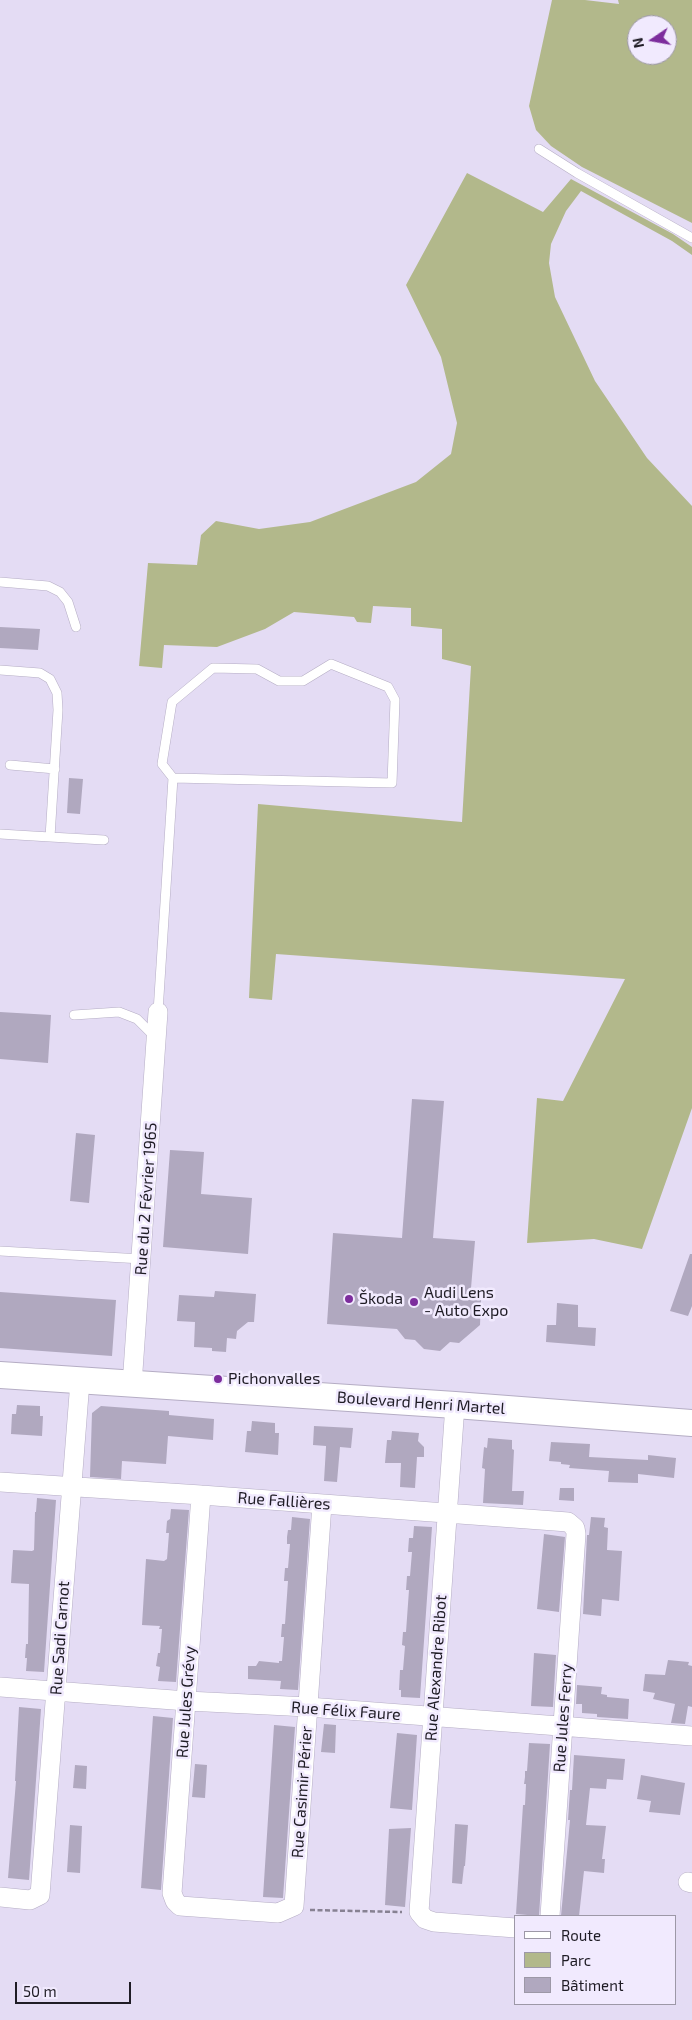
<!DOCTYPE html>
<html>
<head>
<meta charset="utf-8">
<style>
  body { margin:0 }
  #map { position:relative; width:692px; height:2020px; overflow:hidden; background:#e4dcf4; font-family:"Exo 2",sans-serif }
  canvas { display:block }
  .legend { position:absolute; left:514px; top:1915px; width:162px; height:90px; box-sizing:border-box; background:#f1eafe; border:1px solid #9d98a7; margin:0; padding:6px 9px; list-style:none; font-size:15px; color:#1f1c25 }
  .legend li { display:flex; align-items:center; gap:10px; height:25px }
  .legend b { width:25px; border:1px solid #9d98a7 }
  .north { position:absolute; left:627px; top:15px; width:50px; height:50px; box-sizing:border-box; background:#f1eafe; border:1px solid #9d98a7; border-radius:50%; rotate:258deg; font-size:14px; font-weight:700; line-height:20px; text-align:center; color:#1f1c25 }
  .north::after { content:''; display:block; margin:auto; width:18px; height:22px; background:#7d2d9d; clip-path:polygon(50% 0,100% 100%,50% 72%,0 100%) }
  .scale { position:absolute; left:15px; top:1982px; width:116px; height:22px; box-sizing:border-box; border:2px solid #1f1c25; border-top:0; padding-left:6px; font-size:15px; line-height:18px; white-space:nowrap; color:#1f1c25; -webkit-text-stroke:4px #f1eafe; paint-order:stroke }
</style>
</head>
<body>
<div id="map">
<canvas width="692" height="2020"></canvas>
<ul class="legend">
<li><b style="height:6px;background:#fff"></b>Route</li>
<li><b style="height:14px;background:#b2b88b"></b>Parc</li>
<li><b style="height:14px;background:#b0a8bf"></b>Bâtiment</li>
</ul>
<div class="north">N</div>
<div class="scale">50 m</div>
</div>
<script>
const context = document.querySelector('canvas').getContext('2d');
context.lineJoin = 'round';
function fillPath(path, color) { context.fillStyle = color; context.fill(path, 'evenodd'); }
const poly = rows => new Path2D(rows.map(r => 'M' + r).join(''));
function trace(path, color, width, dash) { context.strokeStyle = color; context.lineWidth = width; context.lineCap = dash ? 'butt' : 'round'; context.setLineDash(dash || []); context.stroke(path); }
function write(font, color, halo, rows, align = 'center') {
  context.font = font + ' "Exo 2",sans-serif'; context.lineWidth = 5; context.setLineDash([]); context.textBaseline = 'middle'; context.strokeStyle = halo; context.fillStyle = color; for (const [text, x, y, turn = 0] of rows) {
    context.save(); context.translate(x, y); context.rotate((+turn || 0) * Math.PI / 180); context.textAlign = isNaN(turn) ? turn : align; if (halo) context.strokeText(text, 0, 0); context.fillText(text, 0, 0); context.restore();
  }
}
fillPath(poly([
  [552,0,585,0,619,4,618,0,692,0,692,223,582,167,551,146,536,130,529,106],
  [637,25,667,25,667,55,637,55],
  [467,173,543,212,571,179,673,234,692,247,692,255,672,241,581,191,566,211,551,244,549,263,555,297,595,381,647,458,692,506,692,1108,642,1249,594,1239,527,1243,537,1098,563,1101,625,979,276,954,272,1000,249,998,258,804,462,822,471,666,442,659,442,629,411,626,411,608,373,606,371,623,357,622,354,617,294,612,265,629,217,647,164,645,162,668,139,666,148,563,197,565,201,535,216,521,259,529,310,522,416,482,451,454,457,423,441,357,406,285]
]), '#b2b88b');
fillPath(poly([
  [0,627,40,629,38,650,0,648],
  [69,778,83,779,80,814,67,813],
  [0,1012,51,1015,48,1063,0,1059],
  [412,1099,444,1101,433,1238,475,1241,471,1288,481,1300,480,1325,459,1343,450,1342,440,1351,424,1349,415,1340,405,1339,397,1329,327,1324,333,1233,402,1238],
  [76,1133,95,1135,89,1203,70,1201],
  [170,1150,204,1152,201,1194,252,1198,248,1254,163,1247],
  [690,1254,692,1254,692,1306,688,1316,670,1311],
  [215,1291,256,1294,254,1322,248,1322,237,1331,236,1339,227,1338,226,1352,212,1351,212,1348,194,1347,195,1322,177,1321,179,1295,214,1297],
  [0,1292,116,1300,112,1356,0,1348],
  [557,1303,578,1305,578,1327,596,1328,595,1346,546,1342,547,1325,556,1325],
  [17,1405,40,1406,40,1416,43,1416,42,1436,11,1434,12,1414,16,1414],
  [101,1406,169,1411,169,1415,214,1419,213,1440,168,1436,166,1464,122,1461,121,1479,90,1477,92,1413],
  [252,1421,275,1423,275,1433,279,1433,278,1455,245,1452,247,1431,251,1431],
  [314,1426,353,1428,351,1448,340,1447,337,1482,324,1481,326,1447,326,1446,313,1445],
  [392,1431,419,1433,418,1441,424,1447,424,1457,417,1457,415,1488,400,1487,401,1463,385,1463,387,1440,391,1440],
  [488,1438,512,1440,512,1449,514,1450,512,1491,524,1491,523,1505,483,1503,485,1469,482,1468,484,1447,487,1448],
  [551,1442,590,1444,589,1457,648,1460,648,1455,676,1458,674,1478,638,1474,638,1483,608,1482,609,1471,569,1468,570,1465,561,1464,561,1462,549,1461],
  [560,1488,574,1488,574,1501,559,1500],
  [37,1498,56,1500,44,1672,26,1671,27,1658,25,1658,26,1644,28,1644,29,1584,11,1583,13,1550,32,1551,34,1550,35,1512,36,1512],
  [171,1509,189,1510,176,1682,158,1681,160,1667,156,1666,158,1653,160,1653,162,1629,159,1629,160,1626,142,1625,146,1559,164,1561,167,1559,169,1533,166,1533,167,1521,170,1519],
  [292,1517,310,1519,298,1690,280,1689,281,1681,248,1679,248,1666,256,1666,259,1661,279,1663,279,1661,282,1661,284,1637,281,1637,282,1624,285,1624,288,1581,284,1581,285,1568,288,1568,290,1544,287,1544,287,1537,288,1530,291,1530],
  [591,1517,605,1518,604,1527,608,1528,607,1550,622,1551,619,1601,602,1599,601,1616,583,1614,587,1535,589,1535],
  [414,1526,432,1527,420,1698,401,1697,401,1690,399,1690,400,1670,403,1670,405,1646,402,1645,403,1632,406,1632,409,1590,406,1590,407,1576,410,1576,412,1552,408,1552,409,1538,413,1538],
  [544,1534,565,1537,559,1612,537,1609],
  [534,1653,556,1655,553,1707,531,1706],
  [668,1660,689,1662,688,1665,692,1666,692,1707,688,1706,685,1724,671,1723,675,1704,653,1699,655,1693,643,1691,645,1674,665,1675],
  [577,1685,602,1687,601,1694,607,1695,607,1697,629,1699,628,1719,597,1717,597,1714,582,1713,582,1704,576,1704],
  [19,1707,41,1709,29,1880,8,1878,16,1781,15,1781],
  [153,1716,173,1718,161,1890,141,1888],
  [324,1724,336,1725,335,1753,321,1752],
  [274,1725,295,1727,283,1898,263,1897],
  [397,1733,417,1735,412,1810,390,1808],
  [529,1743,550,1744,539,1916,516,1914,523,1805,525,1805,526,1784,524,1784,525,1777,525,1771,527,1771],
  [574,1755,625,1759,623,1780,607,1779,606,1789,590,1788,586,1825,606,1826,602,1859,605,1859,604,1873,584,1871,579,1916,561,1916,570,1820,568,1820,570,1790,572,1790],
  [195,1764,207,1765,205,1798,192,1797],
  [75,1765,87,1766,86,1789,73,1788],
  [641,1775,685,1783,680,1815,649,1812,651,1801,637,1799],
  [455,1824,468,1825,465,1866,464,1866,462,1884,452,1883],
  [70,1825,82,1826,80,1873,67,1872],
  [411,1828,405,1907,385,1905,389,1829]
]), '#b0a8bf');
const lane = poly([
  [539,149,577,173,692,238],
  [0,582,48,586,60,592,68,602,76,627],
  [0,670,40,673,50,679,57,693,58,710,50,837,0,834],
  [10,765,55,769],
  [50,837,104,840],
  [158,1012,173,778,162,764,172,702,213,668,257,669,279,681,303,681,331,664,388,687,395,700,392,783,173,778],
  [74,1015,119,1012,137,1019,156,1038],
  [0,1251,142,1259]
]);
const street = poly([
  [132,1385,158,1012],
  [455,1405,419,1912,425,1919,434,1922,516,1928],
  [0,1482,201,1495,568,1522,575,1528,576,1534,550,1916],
  [201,1495,172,1893,175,1901,180,1906,278,1913,294,1906,322,1504],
  [0,1687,187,1701,308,1707,692,1736],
  [688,1882,692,1883],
  [0,1897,30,1900,40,1895,80,1381]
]);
const secondary = poly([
  [0,1375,455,1405,692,1423]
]);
trace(lane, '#b5adc4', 10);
trace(street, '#b5adc4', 20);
trace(secondary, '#b5adc4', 28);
trace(poly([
  [310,1910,402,1912]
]), '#878192', 2.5, [5, 2.5]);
trace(lane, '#fff', 9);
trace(street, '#fff', 19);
trace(secondary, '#fff', 26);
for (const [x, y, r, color] of [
  [349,1299,5,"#7d2d9d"],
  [414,1302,5,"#7d2d9d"],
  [218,1379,5,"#7d2d9d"]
]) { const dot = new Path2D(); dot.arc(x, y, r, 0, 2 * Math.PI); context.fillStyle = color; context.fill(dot); trace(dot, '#f1eafe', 2); }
write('16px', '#1f1c25', '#f1eafe', [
  ["Rue du 2 Février 1965",146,1199,-86],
  ["Boulevard Henri Martel",421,1403,4],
  ["Rue Fallières",284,1501,4],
  ["Rue Sadi Carnot",60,1638,-86],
  ["Rue Alexandre Ribot",436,1668,-86],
  ["Rue Jules Grévy",186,1702,-86],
  ["Rue Félix Faure",346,1711,4],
  ["Rue Jules Ferry",563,1718,-86],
  ["Rue Casimir Périer",302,1792,-86]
]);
write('16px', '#1f1c25', '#f1eafe', [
  ["Audi Lens",424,1293],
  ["- Auto Expo",424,1311],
  ["Škoda",359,1299],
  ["Pichonvalles",228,1379]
], 'left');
</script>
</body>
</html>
